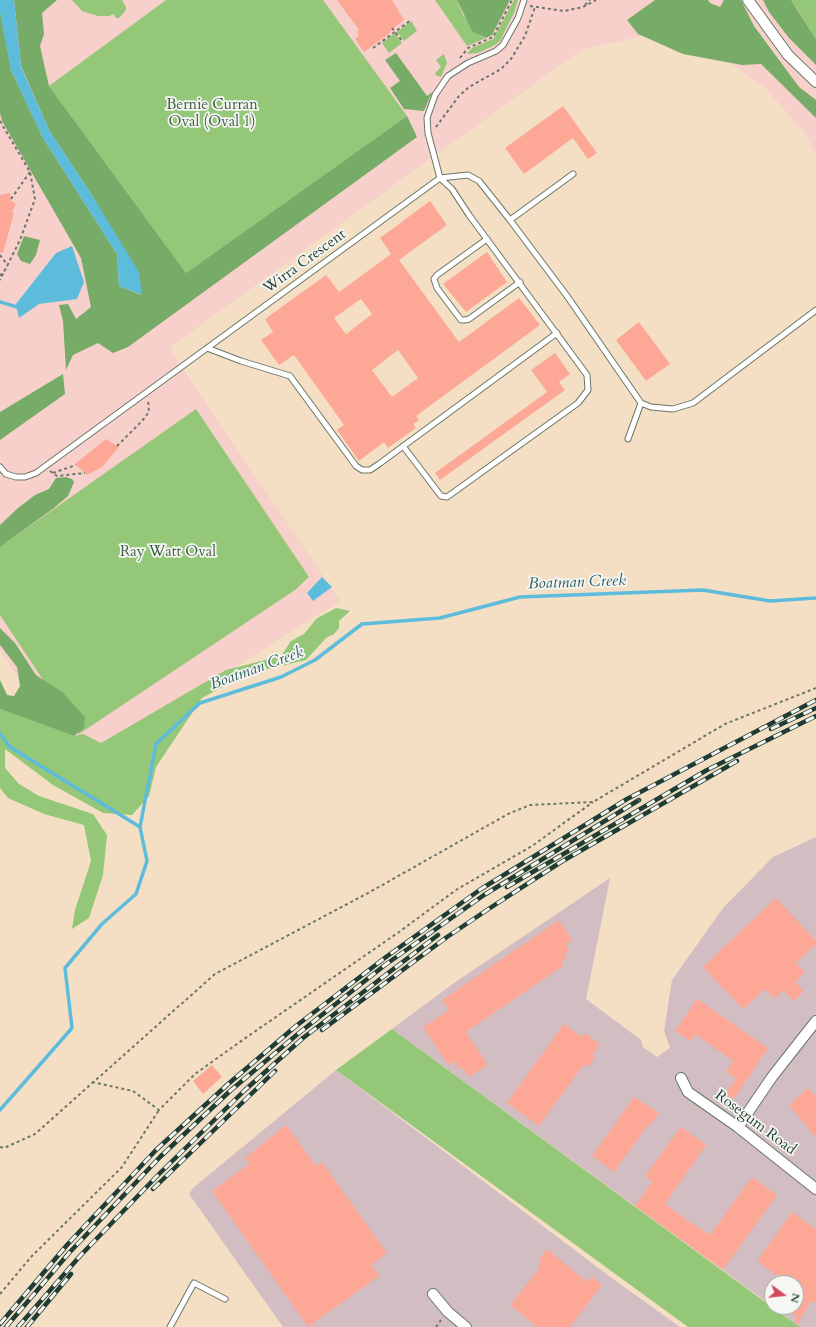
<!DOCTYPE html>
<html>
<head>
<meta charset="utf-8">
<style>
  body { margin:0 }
  #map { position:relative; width:816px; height:1327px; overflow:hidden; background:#f4dfc5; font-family:Cardo,serif }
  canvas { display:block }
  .north { position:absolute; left:764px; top:1275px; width:40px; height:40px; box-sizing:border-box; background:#f6f6f2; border:1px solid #a0aca6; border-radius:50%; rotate:105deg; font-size:11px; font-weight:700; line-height:16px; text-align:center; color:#1f3d34 }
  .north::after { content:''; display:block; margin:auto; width:14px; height:18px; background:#d1495b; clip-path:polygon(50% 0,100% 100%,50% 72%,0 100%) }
</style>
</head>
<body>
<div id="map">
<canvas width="816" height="1327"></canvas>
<div class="north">N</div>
</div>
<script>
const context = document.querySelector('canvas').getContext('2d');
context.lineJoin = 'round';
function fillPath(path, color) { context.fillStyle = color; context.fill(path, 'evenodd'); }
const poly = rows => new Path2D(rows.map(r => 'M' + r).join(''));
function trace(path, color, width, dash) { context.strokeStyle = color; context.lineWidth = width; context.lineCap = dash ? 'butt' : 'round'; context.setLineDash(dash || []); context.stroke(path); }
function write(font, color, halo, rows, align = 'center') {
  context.font = font + ' Cardo,serif'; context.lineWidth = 3.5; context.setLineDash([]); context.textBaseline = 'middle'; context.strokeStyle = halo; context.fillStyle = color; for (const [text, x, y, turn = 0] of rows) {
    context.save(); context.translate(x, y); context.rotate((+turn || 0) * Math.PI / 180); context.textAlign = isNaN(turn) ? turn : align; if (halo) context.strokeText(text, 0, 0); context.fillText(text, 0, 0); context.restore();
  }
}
fillPath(poly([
  [0,0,816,0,816,153,803,131,767,90,721,56,647,35,581,50,169,348,340,601,77,767,0,650]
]), '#f7d0cb');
fillPath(poly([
  [816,837,816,1327,800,1327,773,1307,796,1307,796,1283,772,1283,772,1306,392,1029,454,983,610,878,586,999,641,1040,643,1047,657,1057,670,1048,664,1031,672,980,723,908,773,857],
  [336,1070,613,1279,680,1327,283,1327,189,1194,193,1188]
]), '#d2bec2');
fillPath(poly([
  [72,0,122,0,126,7,126,10,119,18,116,18,113,14,109,16,98,16,82,11],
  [166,0,323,0,407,116,186,273,49,86],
  [435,0,457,0,463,15,481,36,486,38,467,46],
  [514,0,518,0,514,13,500,41,495,45,478,53,467,54,472,48,493,39],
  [791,0,816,0,816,39,798,10],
  [411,21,417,31,404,41,397,32],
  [395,33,402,43,389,53,382,43],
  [444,54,447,63,443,72,441,77,435,75,436,72,441,67,436,60],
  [196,409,309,577,295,590,79,734,0,615,0,547],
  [336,608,350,611,339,621,339,628,334,634,326,638,306,660,264,670,231,682,202,698,156,767,149,796,132,815,103,813,53,785,5,749,5,768,19,784,39,796,93,814,107,835,103,875,89,918,72,929,75,910,91,861,84,825,44,814,8,798,0,788,0,709,74,736,83,734,101,743,226,670,281,656,291,641,304,634,316,619],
  [392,1029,772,1307,800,1327,688,1327,336,1070]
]), '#94c777');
fillPath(poly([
  [14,0,57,0,42,13,44,34,40,46,49,86,186,273,407,116,417,137,128,347,113,353,98,343,73,355,66,370,63,321,59,305,68,304,76,319,91,307,81,258,2,121,0,113,0,10,11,70,43,138,117,254,119,286,141,295,93,197,49,130,21,66],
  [457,0,510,0,492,35,486,38,472,31],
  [655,0,708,0,710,3,720,7,724,0,741,0,754,26,799,87,816,100,816,118,761,64,742,65,683,54,638,34,627,20],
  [763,0,791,0,816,39,816,65,789,38,769,12],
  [396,53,427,96,432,92,424,111,404,109,390,88,400,81,385,60],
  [24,236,40,240,36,255,30,264,21,261,17,254],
  [63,374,65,394,0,440,0,412],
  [66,477,72,479,74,482,68,496,54,508,0,547,0,525,18,508,35,495,49,489,56,478],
  [0,628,15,643,36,675,62,692,85,717,84,728,74,736,0,709,0,680,7,695,14,696,20,686,17,667,0,645]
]), '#77ac68');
fillPath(poly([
  [0,0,14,0,21,67,49,130,93,197,139,272,142,295,119,286,117,254,43,138,11,70,0,12],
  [72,246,84,282,77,299,39,304,19,318,16,304,56,253],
  [322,577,332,587,313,601,307,593]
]), '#5dbcdc');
trace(poly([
  [0,302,17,307],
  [0,734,10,747,140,827],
  [0,1110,72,1028,65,968,102,924,136,894,147,861,140,827,156,744,200,703,281,677,315,660,362,624,440,618,520,597,703,590,770,601,816,598]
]), '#5dbcdc', 3.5);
fillPath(poly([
  [337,0,392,0,404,20,390,31,391,32,364,52,355,39,359,36,357,32,359,30],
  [563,106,597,153,588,159,573,138,524,174,505,148],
  [10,193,11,201,16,204,12,212,14,213,3,253,0,253,0,195],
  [430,201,447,225,399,260,459,342,519,298,540,325,416,416,419,420,413,424,416,428,388,448,384,442,359,461,337,430,344,425,294,355,279,365,261,340,273,332,265,319,326,275,339,292,391,254,380,238],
  [361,299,372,314,346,334,334,318],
  [398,350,418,378,392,397,372,370],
  [487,252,507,282,466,312,443,284],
  [639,322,670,364,646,381,616,340],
  [555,353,570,374,559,382,565,390,440,480,435,473,547,392,531,370],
  [106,439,119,447,102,467,87,475,75,464],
  [776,898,816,941,816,944,796,963,805,972,795,982,804,991,793,1001,783,990,774,999,765,989,743,1009,703,967],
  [559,920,572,940,566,944,570,950,564,954,567,958,561,962,563,966,466,1032,488,1065,469,1077,462,1067,459,1070,454,1061,448,1065,423,1027,449,1010,442,1000],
  [697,999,768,1048,734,1099,726,1093,736,1079,726,1072,733,1061,695,1034,690,1041,675,1031],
  [564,1024,582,1037,585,1033,600,1044,592,1056,595,1058,588,1067,584,1064,539,1126,507,1103],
  [212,1065,222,1077,203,1094,193,1081],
  [808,1088,816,1097,816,1138,789,1105],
  [634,1097,659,1113,650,1126,648,1125,614,1172,592,1156],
  [286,1125,316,1166,322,1162,387,1253,371,1265,379,1276,308,1327,212,1191,249,1164,245,1158],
  [681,1127,706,1145,665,1204,690,1222,710,1235,752,1177,777,1195,723,1270,635,1206,652,1182,645,1176],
  [792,1212,816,1229,816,1304,811,1301,796,1326,796,1316,781,1307,796,1307,796,1283,787,1283,757,1261],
  [547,1249,587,1282,592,1276,602,1285,570,1327,537,1327,510,1305,539,1269,540,1258]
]), '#fda897');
const service = poly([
  [510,220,573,174],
  [487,239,437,275,434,279,437,288,461,320,465,320,469,319,520,282],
  [207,348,241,361,290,376,356,466,362,470,370,470,379,464,557,333],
  [641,403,651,407,673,409,693,403,816,310],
  [403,446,441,496,447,497,578,403,588,390,587,375,469,215,452,189,440,178,468,175,479,181,510,220,567,296,641,403,628,439],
  [0,467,6,474,16,477,25,477,36,473,440,178,428,133,427,118,435,95,448,76,468,63,496,51,503,45,518,18,524,0],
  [170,1327,194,1283,225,1299]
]);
const minor = poly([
  [748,0,788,55,816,82],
  [681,1078,688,1092,738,1127,816,1189],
  [738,1127,772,1077,816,1021],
  [433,1294,448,1312,466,1327]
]);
trace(service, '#6a7667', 7);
trace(minor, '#6a7667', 12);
trace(poly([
  [585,5,590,0],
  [530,6,564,11,583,7,596,0],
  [392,28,403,42],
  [373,48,411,20],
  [460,58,468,48,493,37,512,0],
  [0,121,30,172,35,199,20,240,0,280],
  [436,127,459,96,469,87,501,69,511,59,525,36,535,7],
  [11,199,30,172],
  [0,255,8,266],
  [0,276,4,271],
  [117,446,142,421,149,412,148,400],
  [50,471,57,476,85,473],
  [53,473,76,465],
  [92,1082,133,1091,159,1110,195,1074,244,1039,399,932,456,890,532,846,593,802],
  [0,1147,4,1148,35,1134,215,974,370,892,508,814,530,805,593,802,725,724,816,688],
  [0,1294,31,1257,122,1167,159,1110],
  [436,1327,441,1320]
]), '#6a7667', 2, [3, 3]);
trace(service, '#fff', 5);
trace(minor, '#fff', 10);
const rail = poly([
  [771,729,816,708],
  [507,887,707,770,816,716],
  [322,1030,447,937,490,908,561,862,737,761],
  [153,1189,275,1071],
  [0,1324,67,1245,156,1150,227,1085,296,1026,386,957,481,889,627,799,816,700],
  [6,1327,69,1253,160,1157,230,1091,299,1033,385,965,484,895,639,800],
  [18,1327,80,1256,159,1174,245,1090,303,1038,438,935],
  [27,1327,71,1274]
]);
trace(rail, '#1f3d34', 4.5);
trace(rail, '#f6f6f2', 3, [9]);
write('15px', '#3c6045', '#f6f6f2', [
  ["Bernie Curran",212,106],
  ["Oval (Oval 1)",212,123],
  ["Ray Watt Oval",168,553]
]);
write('15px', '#1f3d34', '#f6f6f2', [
  ["Wirra Crescent",305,262,-36],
  ["Rosegum Road",755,1123,37]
]);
write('italic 16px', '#2e5d5e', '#f6f6f2', [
  ["Boatman Creek",577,583,-2],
  ["Boatman Creek",257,669,-20]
]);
</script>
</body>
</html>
